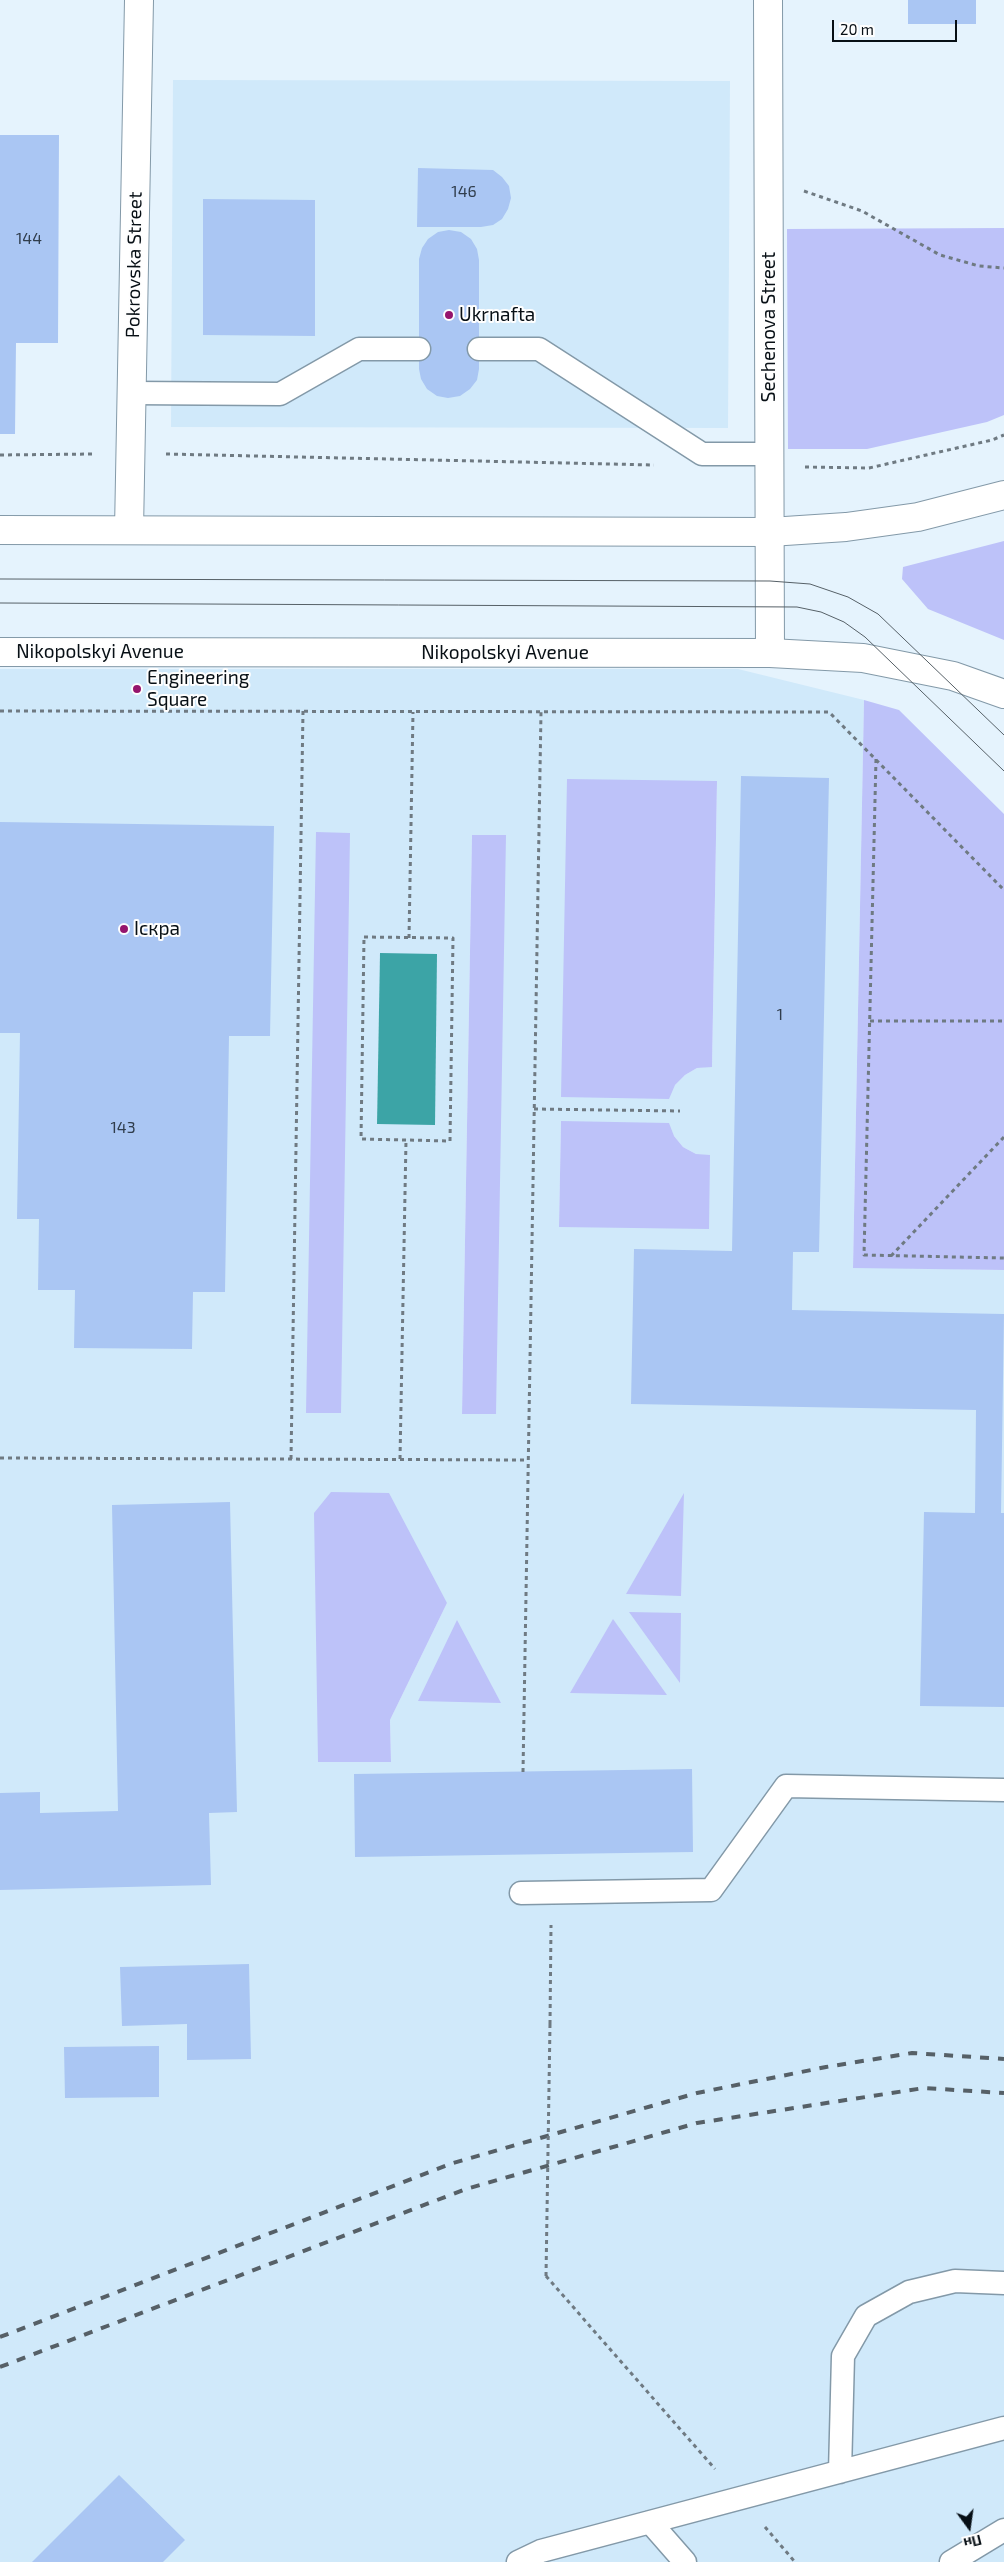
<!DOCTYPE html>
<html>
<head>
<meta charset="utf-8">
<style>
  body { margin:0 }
  #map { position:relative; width:1004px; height:2562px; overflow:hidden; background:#e5f3fd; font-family:"Exo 2",sans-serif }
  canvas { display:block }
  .north { position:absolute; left:944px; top:2502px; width:50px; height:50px; -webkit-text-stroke:4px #fefefe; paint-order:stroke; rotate:166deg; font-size:14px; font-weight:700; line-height:20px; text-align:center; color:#070f15 }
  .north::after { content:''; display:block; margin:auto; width:18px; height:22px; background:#070f15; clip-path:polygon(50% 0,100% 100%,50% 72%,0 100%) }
  .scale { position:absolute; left:832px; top:20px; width:125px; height:22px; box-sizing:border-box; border:2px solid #070f15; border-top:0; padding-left:6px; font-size:15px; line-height:18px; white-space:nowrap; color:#070f15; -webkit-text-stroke:4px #fefefe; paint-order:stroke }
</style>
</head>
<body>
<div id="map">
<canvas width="1004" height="2562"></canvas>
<div class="north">Пн</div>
<div class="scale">20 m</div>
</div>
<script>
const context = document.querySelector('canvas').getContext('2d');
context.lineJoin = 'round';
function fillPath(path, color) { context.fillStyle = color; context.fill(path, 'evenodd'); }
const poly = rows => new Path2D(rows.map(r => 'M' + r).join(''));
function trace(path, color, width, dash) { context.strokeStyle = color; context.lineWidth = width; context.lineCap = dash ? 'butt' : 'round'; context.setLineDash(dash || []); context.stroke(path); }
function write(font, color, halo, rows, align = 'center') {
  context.font = font + ' "Exo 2",sans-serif'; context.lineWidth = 4; context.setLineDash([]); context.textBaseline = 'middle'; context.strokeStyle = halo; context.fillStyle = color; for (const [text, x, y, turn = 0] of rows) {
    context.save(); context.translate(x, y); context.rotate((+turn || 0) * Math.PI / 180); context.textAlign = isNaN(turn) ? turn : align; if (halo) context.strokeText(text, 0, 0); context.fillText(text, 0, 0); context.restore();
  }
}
fillPath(poly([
  [173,80,730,81,728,428,171,427],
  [0,669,738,669,864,700,853,1267,1004,1270,1004,2562,0,2562],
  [717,781,712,1066,697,1068,685,1075,675,1085],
  [472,835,496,1413,496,1414,462,1413],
  [380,954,437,954,377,1124,377,1123],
  [561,1121,674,1136,683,1147,696,1154,559,1227],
  [314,1513,447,1603,390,1720,391,1762]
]), '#d0e9fa');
fillPath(poly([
  [1004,228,1004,415,987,422,867,449,788,449,787,229],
  [1004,541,1004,640,928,609,902,579,903,567],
  [864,700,899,710,1004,814,1004,1270,853,1268],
  [567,779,717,781,712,1067,697,1068,685,1075,675,1085,669,1099,561,1097],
  [316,832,350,833,341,1413,306,1413],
  [472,835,506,835,496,1414,462,1414],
  [561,1121,669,1123,674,1136,683,1147,696,1154,710,1155,709,1229,559,1227],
  [331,1492,389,1493,447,1603,390,1720,391,1762,318,1762,314,1513],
  [684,1493,681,1596,626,1594],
  [629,1612,681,1613,680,1683],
  [613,1619,667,1695,570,1693],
  [457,1620,501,1703,418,1701]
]), '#bdc2f9');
fillPath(poly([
  [380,953,437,954,435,1125,377,1124]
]), '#3ca4a6');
fillPath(poly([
  [908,0,976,0,976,24,908,24],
  [0,135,59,135,58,343,16,343,15,434,0,434],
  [418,168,493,170,502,177,509,186,511,198,508,209,502,219,493,225,481,227,417,227],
  [203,199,315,200,315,336,203,335],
  [449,230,461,232,471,239,477,249,479,260,479,369,477,380,470,389,460,396,448,398,437,396,427,389,421,379,419,369,419,259,422,248,428,239,438,232],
  [741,776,829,778,819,1252,793,1252,792,1310,1004,1314,1001,1513,1004,1513,1004,1707,920,1706,924,1512,975,1513,976,1410,631,1404,634,1249,732,1251],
  [0,822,274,826,270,1036,229,1036,225,1292,193,1292,192,1349,74,1348,75,1290,38,1290,39,1219,17,1219,20,1033,0,1033],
  [230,1502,237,1812,209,1813,211,1885,0,1890,0,1793,40,1792,40,1813,118,1811,112,1505],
  [692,1769,693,1852,355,1857,354,1774],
  [249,1964,251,2059,187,2060,187,2024,122,2026,120,1967],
  [159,2046,159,2097,65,2098,64,2047],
  [119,2475,185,2540,163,2562,32,2562]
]), '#aac6f3');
const lane = poly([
  [479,349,539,349,702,454,770,454],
  [131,393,280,394,359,349,419,349],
  [521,1893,711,1890,786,1786,1004,1790],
  [840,2472,843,2356,866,2316,909,2292,955,2281,1004,2283],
  [650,2522,685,2562],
  [518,2562,541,2551,1004,2428],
  [951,2562,1004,2530]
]);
const street = poly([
  [768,0,770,653],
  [129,530,139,0]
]);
const primary = poly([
  [0,530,770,532,846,527,918,517,1004,495],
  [0,652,770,653,863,658,953,676,1004,694]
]);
trace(lane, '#8399a8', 25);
trace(street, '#8399a8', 30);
trace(primary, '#8399a8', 30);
trace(poly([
  [804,191,862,211,940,255,979,266,1004,268],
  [166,454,654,465],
  [0,455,94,454],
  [805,467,869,468,992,440,1004,435],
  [0,711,829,712,1004,890],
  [876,759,864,1255,1004,1258],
  [364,937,453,938,450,1141,361,1139,364,937],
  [409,938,413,712],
  [870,1021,1004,1021],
  [534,1109,680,1111],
  [891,1256,1004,1137],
  [0,1458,528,1460],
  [291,1459,303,711],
  [400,1459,406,1140],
  [523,1772,541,712],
  [550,2024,551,1925],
  [546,2276,715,2469],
  [765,2527,795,2562]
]), '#6f7a82', 3, [4, 4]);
trace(lane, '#fff', 22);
trace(street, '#fff', 28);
trace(primary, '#fff', 28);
trace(poly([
  [0,579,770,581,810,584,848,597,878,614,1004,735],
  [0,603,797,607,821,612,844,622,865,637,1004,771]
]), '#566067', 1);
trace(poly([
  [0,2337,453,2163,697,2093,826,2067,912,2053,1004,2059],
  [0,2367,466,2189,697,2123,924,2088,1004,2093]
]), '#566067', 4, [9, 9]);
trace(poly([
  [546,2276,550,2024]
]), '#6f7a82', 3, [4, 4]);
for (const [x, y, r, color] of [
  [449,315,5,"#95156d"],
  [137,689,5,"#95156d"],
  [124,929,5,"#95156d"]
]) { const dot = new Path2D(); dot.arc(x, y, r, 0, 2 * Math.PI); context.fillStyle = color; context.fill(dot); trace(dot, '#fefefe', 2); }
write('16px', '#303d4c', null, [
  ["146",464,192],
  ["144",29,239],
  ["1",780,1015],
  ["143",123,1128]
]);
write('19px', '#070f15', '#fefefe', [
  ["Pokrovska Street",134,265,-89],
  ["Sechenova Street",769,327,-90],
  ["Nikopolskyi Avenue",100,652],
  ["Nikopolskyi Avenue",505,653]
]);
write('19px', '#070f15', '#fefefe', [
  ["Ukrnafta",459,315],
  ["Engineering",147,678],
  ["Square",147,700],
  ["Іскра",134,929]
], 'left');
</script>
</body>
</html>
